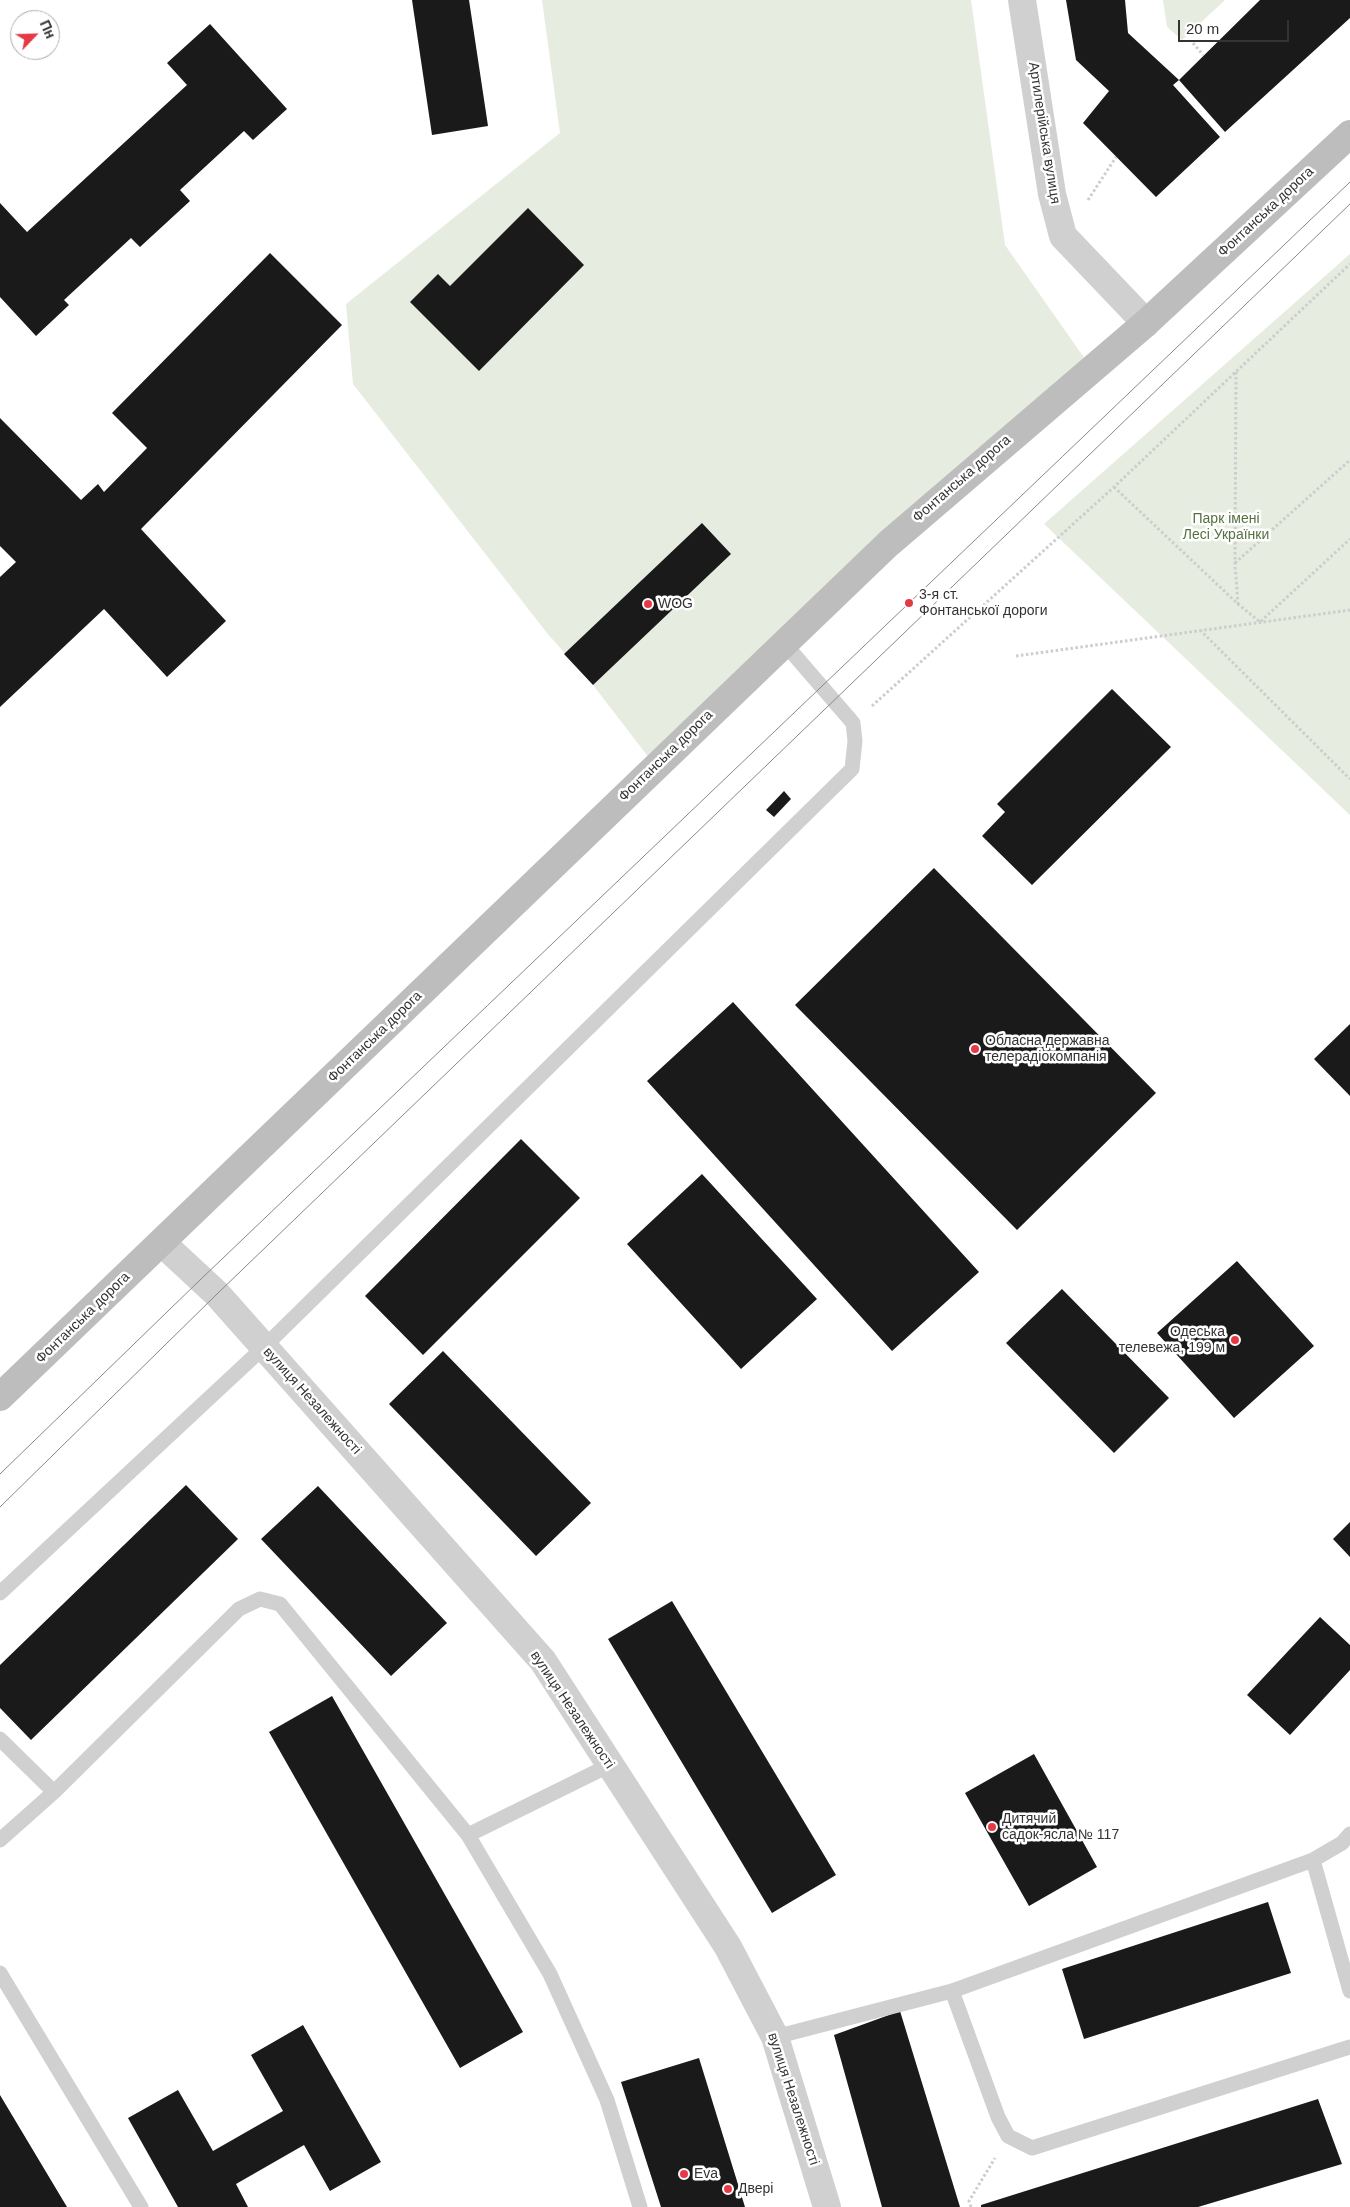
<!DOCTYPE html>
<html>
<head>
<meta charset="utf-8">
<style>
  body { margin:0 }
  #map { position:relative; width:1350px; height:2207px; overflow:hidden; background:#fff; font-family:Arial,sans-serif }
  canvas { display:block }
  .north { position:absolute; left:10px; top:10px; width:50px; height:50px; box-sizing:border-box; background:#fff; border:1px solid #adadad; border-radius:50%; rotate:66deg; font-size:14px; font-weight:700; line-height:20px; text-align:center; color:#333 }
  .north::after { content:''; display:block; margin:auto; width:18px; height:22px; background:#e63946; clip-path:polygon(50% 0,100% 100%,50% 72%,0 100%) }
  .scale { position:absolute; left:1178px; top:20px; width:111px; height:22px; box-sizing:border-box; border:2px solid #333; border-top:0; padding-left:6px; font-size:15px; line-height:18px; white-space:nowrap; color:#333; -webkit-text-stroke:4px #fff; paint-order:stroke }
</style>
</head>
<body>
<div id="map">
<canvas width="1350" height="2207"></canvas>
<div class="north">Пн</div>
<div class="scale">20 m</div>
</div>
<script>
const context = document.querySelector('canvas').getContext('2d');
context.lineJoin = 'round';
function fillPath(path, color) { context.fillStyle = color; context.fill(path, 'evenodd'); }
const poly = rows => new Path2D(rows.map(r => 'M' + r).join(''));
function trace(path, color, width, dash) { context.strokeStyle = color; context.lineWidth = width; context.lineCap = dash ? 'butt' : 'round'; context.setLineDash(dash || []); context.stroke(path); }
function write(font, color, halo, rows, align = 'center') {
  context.font = font + ' Arial,sans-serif'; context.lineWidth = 5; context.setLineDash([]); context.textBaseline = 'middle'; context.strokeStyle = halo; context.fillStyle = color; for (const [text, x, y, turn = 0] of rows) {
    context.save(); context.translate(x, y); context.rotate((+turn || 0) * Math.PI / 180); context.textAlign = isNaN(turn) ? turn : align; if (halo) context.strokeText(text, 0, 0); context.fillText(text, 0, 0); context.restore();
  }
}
fillPath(poly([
  [542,0,971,0,1005,245,1085,359,653,763,593,685,547,633,353,384,346,304,560,133],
  [1163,0,1225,0,1182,40,1167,27],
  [1350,254,1350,815,1044,524]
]), '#e6ecdf');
fillPath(poly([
  [412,0,469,0,488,126,432,135],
  [1066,0,1125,0,1128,33,1179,80,1173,85,1220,137,1156,197,1083,123,1109,91,1076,60],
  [1260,0,1350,0,1350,18,1225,132,1179,80],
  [210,24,287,109,253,140,244,131,180,190,190,201,140,247,131,238,64,300,69,305,36,336,0,297,0,203,27,232,187,85,167,63],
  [528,208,584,265,479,371,410,302,438,274,450,286],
  [270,253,342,325,141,529,226,621,167,677,104,609,0,707,0,577,16,562,0,546,0,418,81,500,98,484,104,492,147,448,112,413],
  [702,523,731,554,593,685,564,654],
  [1112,689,1171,747,1032,885,982,836,1005,812,997,804],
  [784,791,791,799,774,817,766,810],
  [934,868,1156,1093,1017,1230,795,1005],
  [733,1002,979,1272,892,1351,647,1081],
  [1350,1024,1350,1096,1314,1059],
  [521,1139,580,1198,423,1355,365,1296],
  [702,1174,817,1299,741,1369,627,1244],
  [1237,1261,1314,1346,1234,1418,1157,1333],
  [1062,1289,1169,1398,1114,1453,1006,1343],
  [443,1351,591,1503,536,1556,389,1404],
  [186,1485,238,1539,31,1740,0,1708,0,1665],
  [318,1486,447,1623,391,1676,261,1539],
  [1350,1522,1350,1557,1333,1539],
  [672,1601,836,1875,772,1913,608,1639],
  [1320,1617,1350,1645,1350,1670,1290,1735,1247,1695],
  [332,1696,523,2032,460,2068,269,1732],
  [1034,1754,1097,1867,1029,1906,965,1793],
  [1268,1902,1291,1973,1084,2039,1062,1969],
  [900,2011,960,2207,882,2207,834,2035],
  [303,2025,381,2162,330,2191,304,2145,236,2184,248,2207,178,2207,128,2118,178,2090,213,2151,283,2111,251,2055],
  [699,2058,745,2207,661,2207,621,2082],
  [0,2095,67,2207,0,2207],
  [1318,2099,1342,2164,1198,2207,981,2207,981,2205]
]), '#1a1a1a');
trace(poly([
  [1193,43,1203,55],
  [1088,200,1116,157],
  [1236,372,1235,564,1238,604],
  [1114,487,1238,604,1260,622,1350,539],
  [1235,563,1350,460],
  [1200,630,1350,779],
  [1016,656,1350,610],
  [872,706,1114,487,1350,264],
  [971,2207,969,2201,995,2158]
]), '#cdcdcd', 3, [2.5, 2.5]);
trace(poly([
  [0,1593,264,1347,852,769,855,741,853,723,784,643],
  [0,1739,54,1792],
  [468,1835,610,1765],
  [0,1840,54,1792,239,1609,260,1599,280,1604,468,1835,550,1974,607,2100,640,2207],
  [1313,1860,1350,1991],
  [0,1973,141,2207],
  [952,1991,998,2117,1008,2136,1032,2148,1350,2047],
  [775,2037,952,1991,1313,1860,1342,1843,1350,1834]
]), '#d0d0d0', 15);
trace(poly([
  [162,1243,217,1294,543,1661,728,1947,775,2037,827,2207]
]), '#d0d0d0', 28);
trace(poly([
  [1022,0,1052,194,1063,236,1146,323]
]), '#d0d0d0', 28);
trace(poly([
  [0,1397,888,544,1146,323,1350,134]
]), '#bdbdbd', 28);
trace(poly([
  [0,1474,200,1280,1350,182],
  [0,1507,217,1294,1350,204]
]), '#888', 1);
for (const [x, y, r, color] of [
  [909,603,5,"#e63946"],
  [648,604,5,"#e63946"],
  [975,1049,5,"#e63946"],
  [1235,1340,5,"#e63946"],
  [992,1827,5,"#e63946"],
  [684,2174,5,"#e63946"],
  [728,2189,5,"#e63946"]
]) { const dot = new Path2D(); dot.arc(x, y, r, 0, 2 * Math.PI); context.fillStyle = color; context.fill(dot); trace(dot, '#fff', 2); }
write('14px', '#333', '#fff', [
  ["Артилерійська вулиця",1044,133,81],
  ["Фонтанська дорога",1266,212,-43],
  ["Фонтанська дорога",962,479,-41],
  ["Фонтанська дорога",666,756,-44],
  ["Фонтанська дорога",375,1037,-44],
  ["Фонтанська дорога",83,1318,-44],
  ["вулиця Незалежності",312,1401,48],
  ["вулиця Незалежності",572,1710,56],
  ["вулиця Незалежності",793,2099,72]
]);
write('14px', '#56703f', '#fff', [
  ["Парк імені",1226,519],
  ["Лесі Українки",1226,535]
]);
write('14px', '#333', '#fff', [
  ["3-я ст.",919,595],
  ["Фонтанської дороги",919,611],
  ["WOG",658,604],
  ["Обласна державна",985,1041],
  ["телерадіокомпанія",985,1057],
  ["Одеська",1225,1332,"right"],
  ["телевежа, 199 м",1225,1348,"right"],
  ["Дитячий",1002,1819],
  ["садок-ясла № 117",1002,1835],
  ["Eva",694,2174],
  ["Двері",738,2189]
], 'left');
</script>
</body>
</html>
